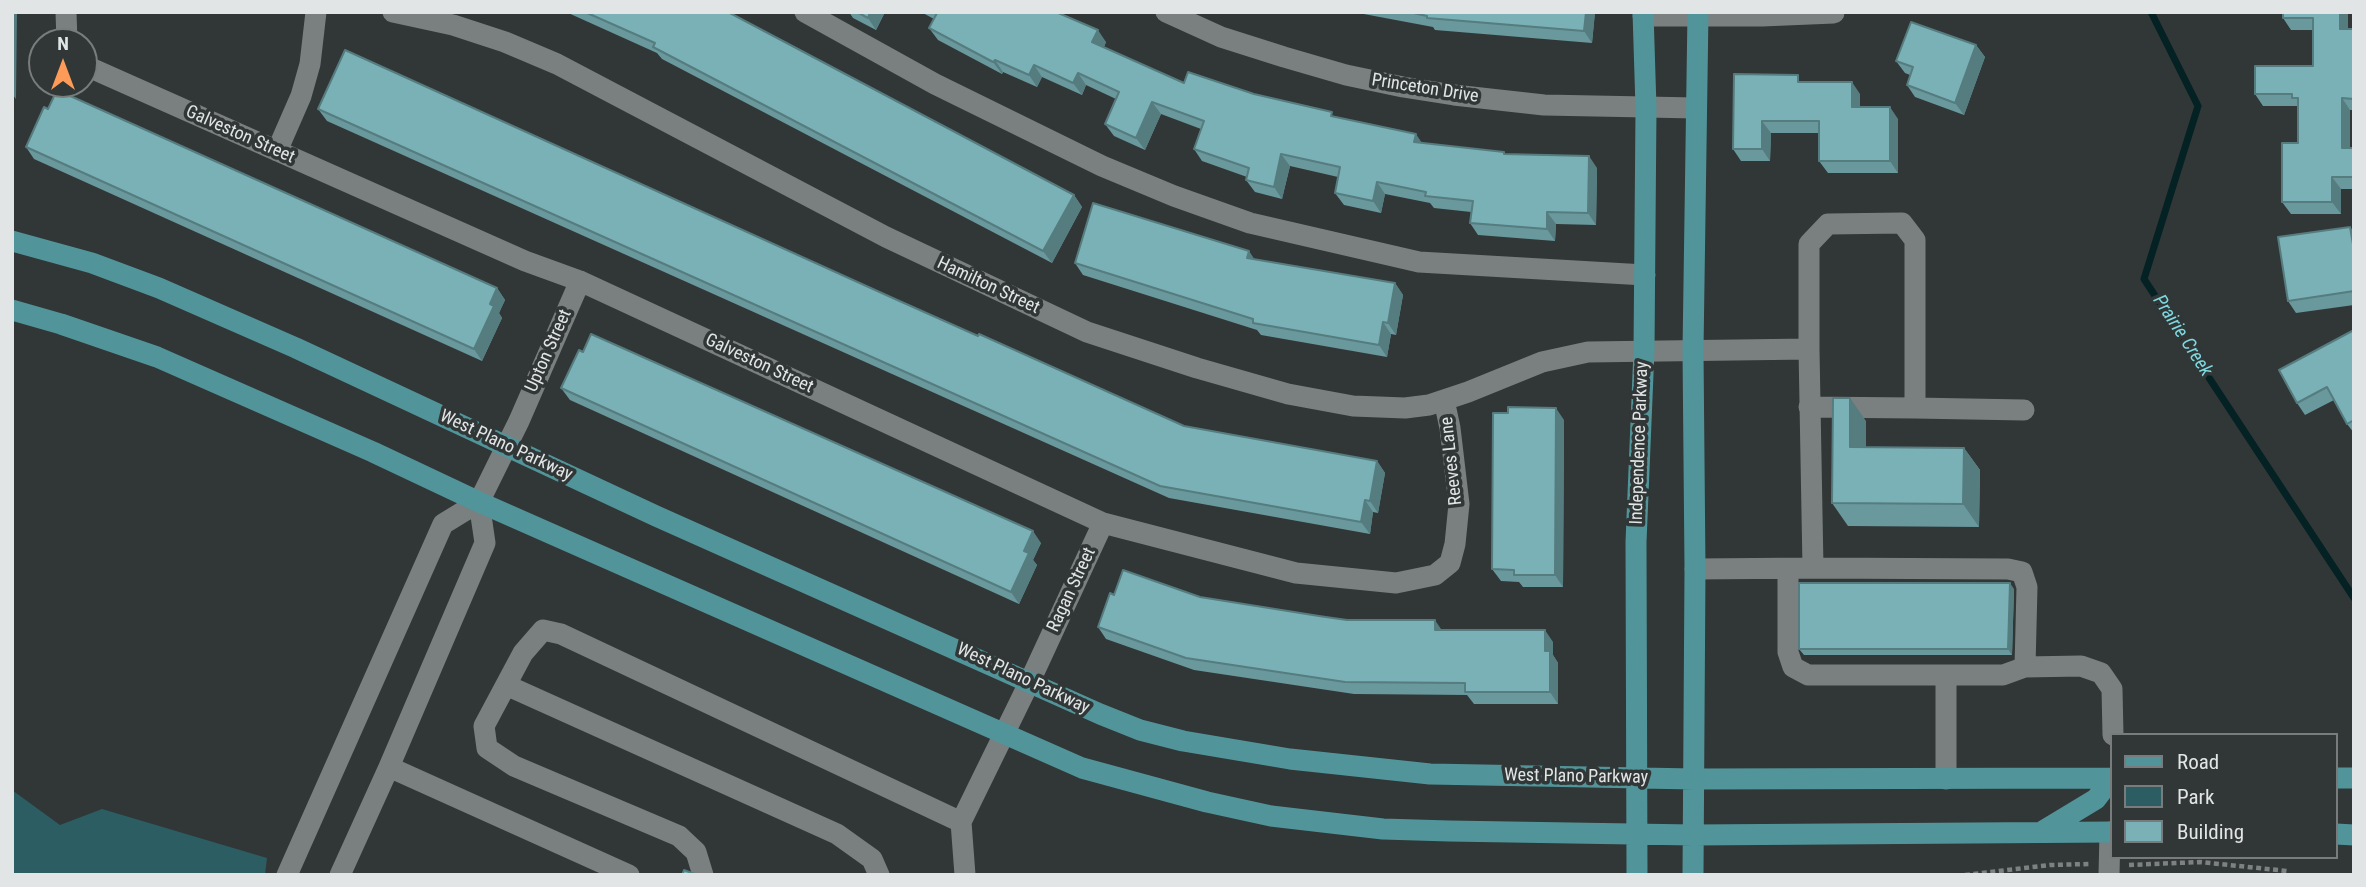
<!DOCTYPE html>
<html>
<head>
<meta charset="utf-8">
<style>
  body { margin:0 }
  #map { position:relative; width:2366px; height:887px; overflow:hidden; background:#313636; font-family:"Roboto Condensed",sans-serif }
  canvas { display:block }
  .frame { position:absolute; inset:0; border:14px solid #e2e5e5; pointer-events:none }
  .legend { position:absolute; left:2110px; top:733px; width:228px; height:126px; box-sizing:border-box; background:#313636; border:2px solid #787c7c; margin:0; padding:9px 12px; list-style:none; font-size:21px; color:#e2e5e5 }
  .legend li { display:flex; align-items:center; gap:14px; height:35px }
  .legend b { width:35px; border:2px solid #787c7c }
  .north { position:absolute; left:28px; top:28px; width:70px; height:70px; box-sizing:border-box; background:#313636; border:2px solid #787c7c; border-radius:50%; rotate:0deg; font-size:19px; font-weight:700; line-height:28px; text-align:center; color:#e2e5e5 }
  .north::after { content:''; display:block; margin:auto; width:24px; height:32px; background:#fe9b59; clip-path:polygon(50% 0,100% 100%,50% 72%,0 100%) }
</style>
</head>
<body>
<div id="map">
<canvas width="2366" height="887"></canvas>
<div class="frame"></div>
<ul class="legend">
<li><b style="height:9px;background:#51959a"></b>Road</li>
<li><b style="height:19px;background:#2c5d62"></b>Park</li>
<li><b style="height:19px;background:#7ab1b6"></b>Building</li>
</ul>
<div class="north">N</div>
</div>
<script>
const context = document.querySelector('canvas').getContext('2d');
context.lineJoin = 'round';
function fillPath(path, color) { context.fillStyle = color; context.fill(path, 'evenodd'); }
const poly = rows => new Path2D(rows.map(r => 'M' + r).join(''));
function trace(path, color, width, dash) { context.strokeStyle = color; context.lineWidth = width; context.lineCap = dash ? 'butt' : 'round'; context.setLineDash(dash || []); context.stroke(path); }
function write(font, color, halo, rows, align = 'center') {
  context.font = font + ' "Roboto Condensed",sans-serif'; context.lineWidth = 7; context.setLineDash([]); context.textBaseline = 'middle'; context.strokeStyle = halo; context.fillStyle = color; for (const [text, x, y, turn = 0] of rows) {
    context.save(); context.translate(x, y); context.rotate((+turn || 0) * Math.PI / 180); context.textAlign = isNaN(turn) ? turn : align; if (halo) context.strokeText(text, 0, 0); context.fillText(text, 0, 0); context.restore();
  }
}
fillPath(poly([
  [12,790,60,825,102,809,267,858,265,875,12,875]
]), '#2c5d62');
trace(poly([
  [2151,12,2198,106,2144,279,2354,598]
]), '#042124', 7);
trace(poly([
  [2129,865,2200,862,2287,871],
  [1965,875,2050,865,2089,864]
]), '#7d8181', 4.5, [5, 3.5]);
trace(poly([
  [66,12,67,42],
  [393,12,453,25,505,42,557,64,886,237,1087,332,1197,368,1288,394,1353,406,1405,408,1429,405,1468,392,1542,362,1588,352,1809,349,1813,568,1695,569],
  [805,12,935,84,1102,166,1174,196,1250,223,1419,262,1645,275],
  [1166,12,1221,37,1284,57,1346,75,1403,87,1454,95,1544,105,1696,108],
  [1643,16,1762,16,1834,13],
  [84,65,525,261,580,281,1103,523,1296,573,1396,583,1435,575,1450,563,1455,544,1459,504,1450,428,1444,400],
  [277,151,301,96,310,64,316,12],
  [1809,349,1809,244,1828,224,1902,223,1915,240,1915,408,1809,407],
  [1915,408,2024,410],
  [1813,568,2008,569,2022,572,2027,587,2025,667,2081,666,2101,673,2112,689,2113,735],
  [1788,569,1788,652,1793,667,1808,675,2003,675,2025,667],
  [1946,675,1946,779],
  [506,685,837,834,872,859,879,875],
  [389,767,629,875],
  [287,875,443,524,479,502,519,421,580,281],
  [340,875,389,767,485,543,479,502],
  [703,875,696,852,679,836,514,766,487,748,484,726,523,653,543,630,561,634,961,822],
  [965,875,961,822,1030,681,1103,523],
  [2109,875,2110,832]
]), '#7a7f80', 21);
trace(poly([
  [12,241,92,263,159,288,296,348,656,516,1100,714,1140,730,1183,741,1290,759,1430,774,1694,779,2112,778],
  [12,310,61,324,157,357,373,452,479,502,1082,768,1207,802,1271,816,1383,829,1449,831,1693,835,2112,832],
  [2336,778,2354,778],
  [2043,831,2096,799,2112,778],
  [2336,834,2354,835],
  [1637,875,1636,542,1644,350,1646,108,1643,12],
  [1693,875,1695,569,1693,350,1698,12]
]), '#51959a', 21);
fillPath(poly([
  [566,12,728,12,1074,195,1082,207,1052,263,662,59,657,53],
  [849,12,885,12,876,30,853,18],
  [921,12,1056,12,1106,42,1104,47,1184,83,1254,94,1422,143,1597,168,1596,225,1556,224,1555,241,1478,235,1470,223,1471,212,1434,208,1430,203,1385,194,1381,213,1344,205,1335,193,1338,177,1290,166,1282,199,1255,192,1246,180,1247,177,1202,161,1194,149,1201,129,1161,114,1145,150,1114,136,1105,124,1116,99,1086,85,1082,95,1042,77,1037,87,1003,72,1002,74,938,40,929,28,934,19],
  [1353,12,1595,12,1592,43,1435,30,1433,27],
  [2348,12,2348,29,2354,29,2354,110,2350,110,2350,148,2354,148,2354,189,2341,189,2341,214,2291,214,2282,202,2298,143,2298,106,2263,106,2255,94,2313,66,2313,30,2291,30,2283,18],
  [1976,45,1985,57,1964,115,1915,97,1907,85,1910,75,1905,73,1896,61],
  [1802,82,1860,94,1860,107,1898,119,1898,173,1828,173,1819,161,1819,133,1771,133,1770,161,1741,161,1733,149],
  [318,109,895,299,1184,426,1377,461,1385,473,1378,513,1373,512,1370,534,1169,498,327,121],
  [26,147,497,288,505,300,499,313,502,318,482,361,34,159],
  [2354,232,2354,305,2296,313,2288,301],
  [1255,260,1395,283,1403,295,1396,335,1391,334,1387,357,1261,335,1257,330,1083,275,1075,263],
  [2354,330,2354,433,2347,424,2334,400,2305,415,2297,403],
  [561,388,1041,543,1033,560,1037,565,1019,604,570,400],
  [1564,420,1563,587,1523,587,1519,582,1501,581,1492,569],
  [1866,421,1866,447,1964,448,1980,470,1979,527,1848,526,1832,503],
  [2014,589,2012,655,1804,655,1799,649],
  [1114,595,1200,597,1347,620,1553,642,1553,655,1558,663,1558,704,1474,704,1467,695,1354,694,1194,670,1106,639,1098,627]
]), '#69989d');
fillPath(poly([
  [12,12,17,12,16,99,12,94],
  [870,12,885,12,876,30,868,18],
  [1586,12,1595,12,1592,43,1584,31],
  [2340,12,2348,12,2348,41,2340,29],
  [1098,30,1106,42,1101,54,1092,42],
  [1976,45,1985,57,1964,115,1955,103],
  [995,60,1003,72,1002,74,993,62],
  [1034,65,1042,77,1037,87,1029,75],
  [1078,73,1086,85,1082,95,1073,83],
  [1852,82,1860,94,1860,119,1852,107],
  [2342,98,2350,110,2350,160,2342,148],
  [1152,102,1161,114,1145,150,1136,138],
  [1890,107,1898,119,1898,173,1890,161],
  [1762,121,1771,133,1770,161,1762,149],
  [1416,134,1424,146,1414,142],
  [1281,154,1290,166,1282,199,1274,187],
  [1589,156,1597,168,1596,225,1588,213],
  [2332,177,2341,189,2341,214,2332,202],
  [1377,182,1385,194,1381,213,1373,201],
  [1074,195,1082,207,1052,263,1043,251],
  [1547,212,1556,224,1555,241,1547,229],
  [2350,227,2354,232,2354,250],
  [1249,251,1257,263,1247,258],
  [1395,283,1403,295,1396,335,1388,323],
  [497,288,505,300,499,313,502,318,482,361,474,349,490,304],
  [1383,322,1391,334,1387,357,1379,345],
  [1850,398,1866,421,1866,469,1850,447],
  [1556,408,1564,420,1563,587,1555,575],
  [1964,448,1980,470,1979,527,1963,504],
  [1377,461,1385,473,1378,513,1370,501],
  [1365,500,1373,512,1370,534,1361,522],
  [1033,531,1041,543,1033,560,1037,565,1019,604,1011,592,1024,551],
  [2010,583,2014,589,2012,655,2008,649],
  [1435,620,1443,632,1435,630],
  [1545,630,1553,642,1553,655,1558,663,1558,704,1550,692,1545,651]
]), '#557c7f');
const building = poly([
  [585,12,728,12,1074,195,1043,251,653,47,655,43,585,12],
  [857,12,870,12,868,18,857,12],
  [935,12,1056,12,1098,30,1092,42,1184,83,1188,72,1254,94,1332,112,1331,116,1416,134,1414,142,1504,152,1504,154,1589,156,1588,213,1547,212,1547,229,1470,223,1473,201,1425,196,1426,192,1377,182,1373,201,1335,193,1340,167,1281,154,1274,187,1246,180,1249,168,1194,149,1204,121,1152,102,1136,138,1105,124,1119,92,1078,73,1073,83,1034,65,1029,75,995,60,993,62,929,28,937,13,935,12],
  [1409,12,1586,12,1584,31,1427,18,1427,16,1409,12],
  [2283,12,2340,12,2340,29,2354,29,2354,99,2342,98,2342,148,2354,148,2354,177,2332,177,2332,202,2282,202,2282,143,2298,143,2298,98,2292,98,2292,94,2255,94,2255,66,2313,66,2313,18,2283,18,2283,12],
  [1911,22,1976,45,1955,103,1907,85,1913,67,1896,61,1911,22],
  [345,50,895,299,978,336,979,334,1184,426,1377,461,1370,501,1365,500,1361,522,1160,486,318,109,345,50],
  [1734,74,1798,75,1798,82,1852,82,1852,107,1890,107,1890,161,1819,161,1819,121,1762,121,1762,149,1733,149,1734,74],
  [57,90,497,288,490,304,494,306,474,349,26,147,44,107,48,109,57,90],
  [1093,203,1249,251,1247,258,1395,283,1388,323,1383,322,1379,345,1253,323,1253,319,1075,263,1093,203],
  [2350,227,2354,250,2354,291,2288,301,2278,237,2350,227],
  [2354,330,2354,420,2347,424,2327,387,2297,403,2279,370,2354,330],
  [591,334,1033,531,1024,551,1029,553,1011,592,561,388,579,350,583,352,591,334],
  [1833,398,1850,398,1850,447,1964,448,1963,504,1832,503,1833,398],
  [1508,407,1556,408,1555,575,1514,575,1514,570,1492,569,1493,413,1508,413,1508,407],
  [1123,570,1200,597,1319,616,1347,620,1435,620,1435,630,1545,630,1545,651,1550,651,1550,692,1465,692,1465,683,1345,682,1186,658,1098,627,1110,593,1114,595,1123,570],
  [1799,583,2010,583,2008,649,1799,649,1799,583],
  [684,870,697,875,682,875,684,870]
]);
fillPath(building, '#7ab1b6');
trace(building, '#557c7f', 2);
write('18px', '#e2e5e5', '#313636', [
  ["Princeton Drive",1425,89,9],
  ["Galveston Street",240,135,24],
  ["Hamilton Street",988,286,25],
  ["Upton Street",549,351,-66],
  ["Galveston Street",759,364,25],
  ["Independence Parkway",1640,443,-88],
  ["West Plano Parkway",506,446,25],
  ["Reeves Lane",1452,461,-96],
  ["Ragan Street",1072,590,-65],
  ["West Plano Parkway",1023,679,25],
  ["West Plano Parkway",1576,777,1]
]);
write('italic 19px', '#7ed9e1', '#313636', [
  ["Prairie Creek",2182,336,57]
]);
</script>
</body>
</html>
